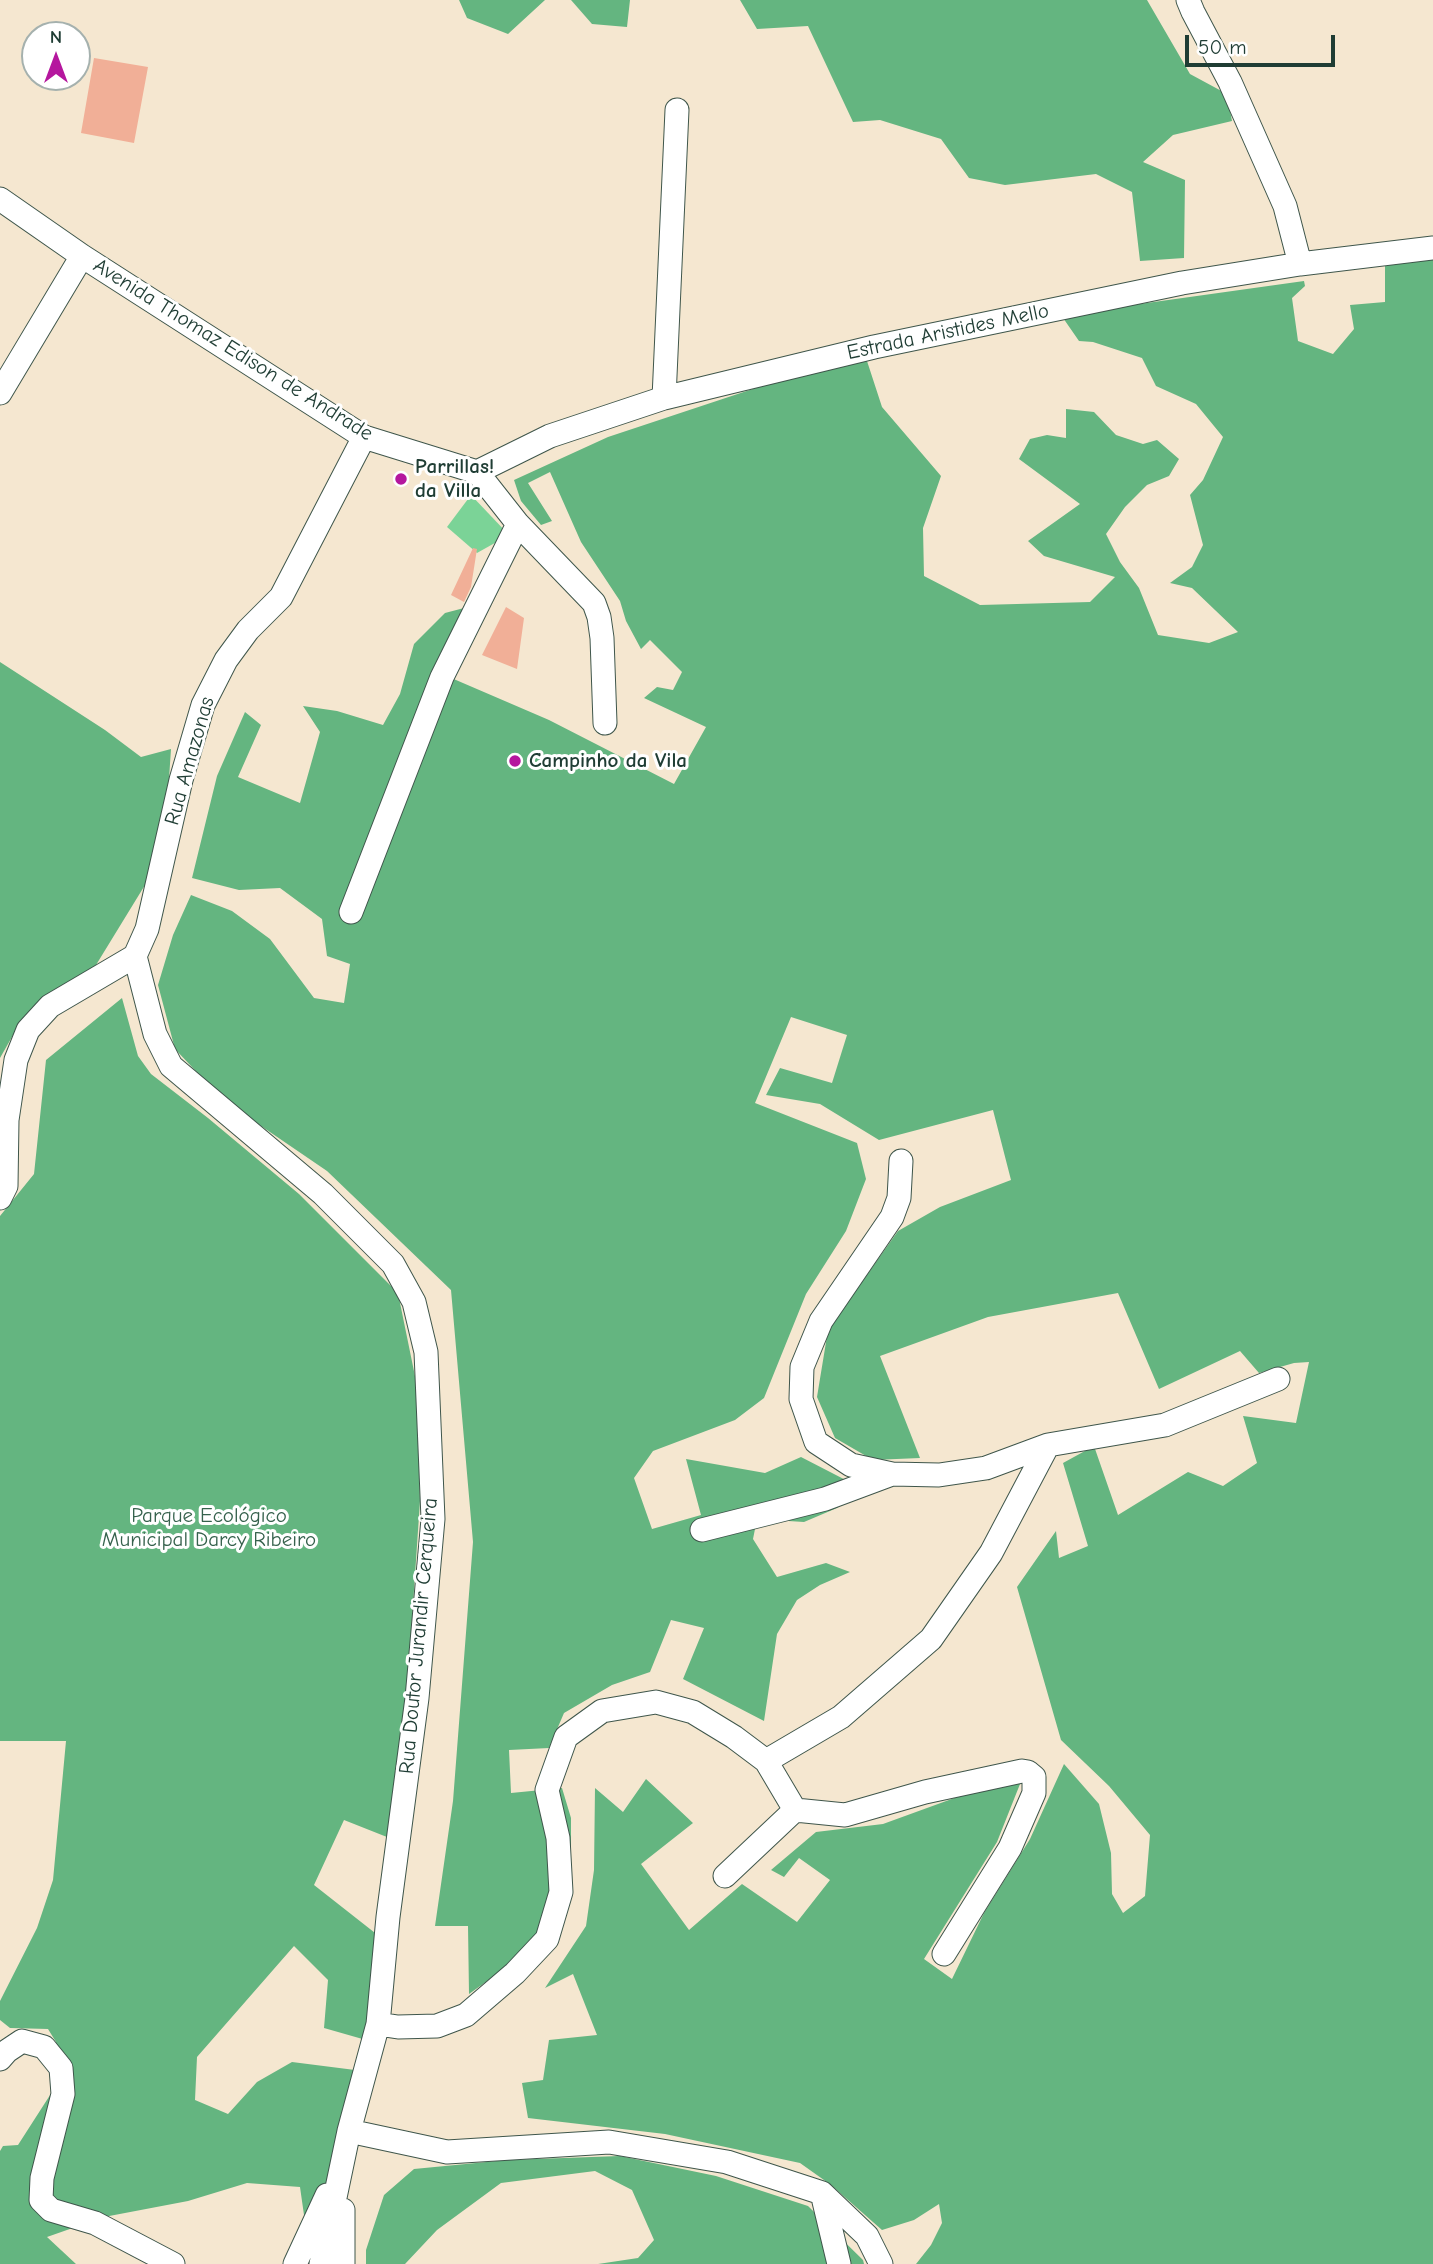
<!DOCTYPE html>
<html>
<head>
<meta charset="utf-8">
<style>
  body { margin:0 }
  #map { position:relative; width:1433px; height:2264px; overflow:hidden; background:#f5e7d0; font-family:"Comic Neue",sans-serif }
  canvas { display:block }
  .north { position:absolute; left:21px; top:21px; width:70px; height:70px; box-sizing:border-box; background:#fff; border:2px solid #a5b1ae; border-radius:50%; rotate:0deg; font-size:19px; font-weight:700; line-height:28px; text-align:center; color:#1f3d34 }
  .north::after { content:''; display:block; margin:auto; width:24px; height:32px; background:#b5179e; clip-path:polygon(50% 0,100% 100%,50% 72%,0 100%) }
  .scale { position:absolute; left:1185px; top:35px; width:150px; height:32px; box-sizing:border-box; border:4px solid #1f3d34; border-top:0; padding-left:9px; font-size:21px; line-height:24px; white-space:nowrap; color:#1f3d34; -webkit-text-stroke:5px #fff; paint-order:stroke }
</style>
</head>
<body>
<div id="map">
<canvas width="1433" height="2264"></canvas>
<div class="north">N</div>
<div class="scale">50 m</div>
</div>
<script>
const context = document.querySelector('canvas').getContext('2d');
context.lineJoin = 'round';
function fillPath(path, color) { context.fillStyle = color; context.fill(path, 'evenodd'); }
const poly = rows => new Path2D(rows.map(r => 'M' + r).join(''));
function trace(path, color, width, dash) { context.strokeStyle = color; context.lineWidth = width; context.lineCap = dash ? 'butt' : 'round'; context.setLineDash(dash || []); context.stroke(path); }
function write(font, color, halo, rows, align = 'center') {
  context.font = font + ' "Comic Neue",sans-serif'; context.lineWidth = 6; context.setLineDash([]); context.textBaseline = 'middle'; context.strokeStyle = halo; context.fillStyle = color; for (const [text, x, y, turn = 0] of rows) {
    context.save(); context.translate(x, y); context.rotate((+turn || 0) * Math.PI / 180); context.textAlign = isNaN(turn) ? turn : align; if (halo) context.strokeText(text, 0, 0); context.fillText(text, 0, 0); context.restore();
  }
}
fillPath(poly([
  [471,495,509,535,477,553,447,527]
]), '#7bd397');
fillPath(poly([
  [459,0,545,0,508,34,467,18],
  [571,0,630,0,627,27,592,24],
  [740,0,1147,0,1190,74,1227,94,1232,121,1173,135,1143,162,1185,180,1184,258,1140,261,1132,192,1096,174,1005,185,969,178,941,139,880,120,853,122,808,26,757,29],
  [1433,257,1433,2264,916,2264,931,2245,942,2223,939,2204,914,2220,882,2230,831,2185,800,2163,665,2134,528,2118,522,2083,543,2080,549,2040,597,2035,573,1974,545,1988,586,1926,594,1870,595,1788,623,1812,646,1779,693,1823,641,1864,689,1930,742,1884,797,1922,830,1880,799,1858,784,1877,771,1870,816,1832,883,1824,1004,1780,1022,1779,997,1842,924,1959,952,1979,984,1913,1030,1839,1064,1764,1099,1804,1111,1853,1112,1894,1123,1913,1145,1896,1150,1835,1109,1786,1061,1740,1017,1587,1056,1531,1059,1558,1088,1546,1063,1463,1094,1446,1118,1515,1188,1472,1223,1486,1257,1463,1243,1416,1296,1423,1309,1362,1294,1363,1259,1373,1240,1351,1159,1389,1118,1293,988,1317,880,1356,920,1458,873,1460,835,1438,817,1397,828,1330,898,1231,940,1207,1011,1180,993,1110,879,1140,820,1104,766,1095,780,1068,832,1083,847,1035,791,1017,755,1103,857,1143,866,1179,846,1231,806,1294,764,1398,735,1420,653,1451,634,1478,652,1529,701,1515,686,1459,765,1473,801,1457,865,1490,837,1508,804,1522,757,1519,753,1539,777,1577,826,1563,850,1572,820,1585,797,1600,777,1634,764,1721,683,1679,704,1628,671,1620,650,1672,612,1685,564,1713,549,1748,509,1750,511,1793,562,1788,571,1818,571,1873,547,1920,522,1956,469,1994,468,1926,435,1926,453,1801,473,1542,451,1290,327,1171,223,1100,175,1049,158,985,173,935,191,895,232,911,270,939,314,998,344,1003,350,964,327,956,322,919,280,888,239,890,192,878,217,776,245,712,261,725,238,777,300,803,320,732,303,706,337,711,383,725,400,694,414,644,445,613,464,608,449,677,549,720,674,784,706,727,644,698,657,687,673,690,682,672,650,640,641,649,626,621,620,601,581,542,550,472,528,483,552,521,541,525,521,501,514,480,608,437,810,370,867,361,882,407,941,476,923,528,924,576,980,605,1090,602,1115,577,1044,556,1028,541,1080,504,1019,459,1030,439,1047,435,1066,438,1066,409,1094,412,1116,435,1143,444,1157,440,1179,459,1169,476,1147,485,1125,507,1106,534,1120,562,1139,588,1158,635,1209,643,1238,632,1192,588,1170,583,1192,567,1203,545,1190,495,1203,480,1223,437,1196,404,1156,386,1142,358,1093,342,1079,341,1061,315,1304,281,1305,286,1292,298,1298,341,1333,354,1354,329,1350,305,1385,302,1385,260],
  [0,662,105,730,141,757,171,749,164,854,96,965,17,1028,0,1058],
  [122,998,138,1056,151,1074,208,1118,299,1194,398,1293,417,1386,420,1501,397,1841,344,1820,314,1885,384,1940,366,2040,324,2028,328,1980,294,1946,197,2057,195,2100,228,2114,257,2082,292,2062,355,2070,333,2182,305,2222,300,2187,247,2183,188,2201,104,2217,47,2237,76,2264,0,2264,0,2151,3,2146,18,2145,61,2078,46,2060,56,2042,48,2029,10,2028,0,2020,0,2001,37,1928,53,1880,66,1741,0,1741,0,1216,34,1174,46,1060],
  [620,2156,716,2176,808,2206,863,2260,864,2264,598,2264,638,2258,654,2240,632,2190,595,2171,501,2183,437,2230,405,2264,366,2264,366,2250,384,2195,414,2169,507,2160]
]), '#64b580');
fillPath(poly([
  [94,58,148,67,134,143,81,133],
  [473,548,477,549,471,587,464,602,451,595],
  [506,607,524,618,517,669,482,655]
]), '#f1af97');
const minor = poly([
  [1188,0,1193,12,1230,82,1285,206,1300,264],
  [0,199,82,256,364,437,477,472,518,524,594,603,599,617,602,638,605,723],
  [0,393,82,256],
  [664,398,677,110],
  [477,472,550,436,664,398,874,347,1182,283,1300,264,1433,248],
  [351,912,442,677,518,524],
  [135,956,155,1034,171,1066,323,1194,393,1264,414,1302,426,1352,433,1519,417,1698,388,1917,378,2024,349,2131,321,2264],
  [135,956,147,929,181,780,203,705,226,660,248,630,281,597,364,437],
  [901,1161,899,1198,892,1217,821,1321,802,1367,801,1399,816,1442,851,1465,892,1474,939,1475,986,1468,1048,1445],
  [0,1198,6,1186,7,1120,16,1060,28,1030,50,1006,135,956],
  [702,1530,825,1499,892,1474],
  [766,1761,841,1717,931,1639,991,1553,1048,1445,1165,1425,1278,1379],
  [795,1810,845,1815,925,1792,1022,1771,1028,1772,1034,1777,1034,1793,1010,1848,944,1954],
  [378,2024,398,2027,437,2026,466,2015,515,1973,547,1939,561,1892,558,1838,547,1790,566,1737,602,1711,656,1702,693,1712,734,1737,766,1761,795,1810,725,1876],
  [0,2059,7,2051,22,2041,44,2047,61,2068,63,2094,42,2178,41,2200,51,2210,95,2223,173,2264],
  [349,2131,447,2152,609,2142,727,2162,822,2193,867,2236,881,2264],
  [822,2193,839,2264],
  [295,2264,327,2195],
  [343,2264,343,2210]
]);
trace(minor, '#3f564b', 25);
trace(minor, '#fff', 23);
for (const [x, y, r, color] of [
  [401,479,7,"#b5179e"],
  [515,761,7,"#b5179e"]
]) { const dot = new Path2D(); dot.arc(x, y, r, 0, 2 * Math.PI); context.fillStyle = color; context.fill(dot); trace(dot, '#fff', 2.5); }
write('21px', '#1f3d34', '#fff', [
  ["Estrada Aristides Mello",948,332,-12],
  ["Avenida Thomaz Edison de Andrade",233,350,32],
  ["Rua Amazonas",190,761,-74],
  ["Rua Doutor Jurandir Cerqueira",419,1636,-85]
]);
write('bold 21px', '#1f3d34', '#fff', [
  ["Parrillas!",415,467],
  ["da Villa",415,491],
  ["Campinho da Vila",529,761]
], 'left');
write('21px', '#36624d', '#fff', [
  ["Parque Ecológico",209,1516],
  ["Municipal Darcy Ribeiro",209,1540]
]);
</script>
</body>
</html>
